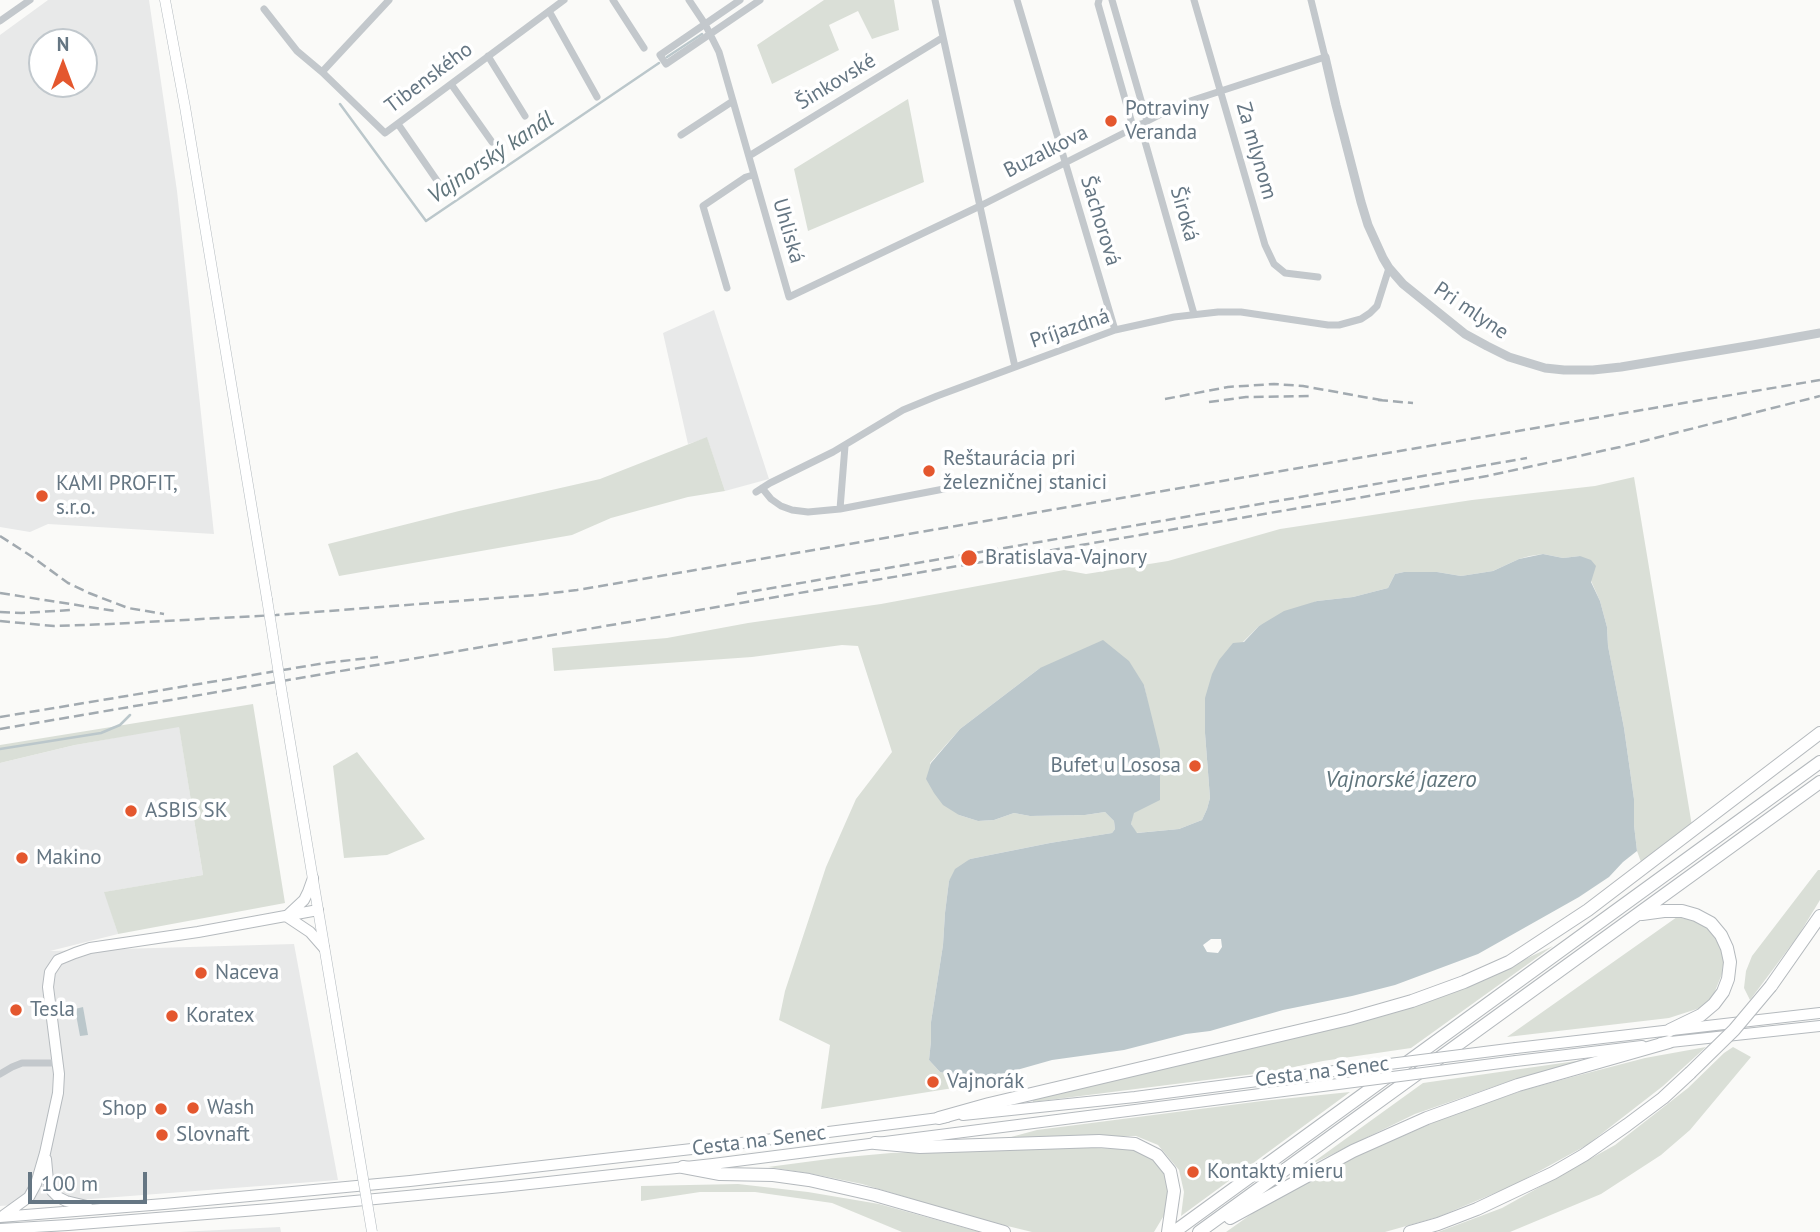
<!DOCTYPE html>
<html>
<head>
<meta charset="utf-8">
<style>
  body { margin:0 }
  #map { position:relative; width:1820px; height:1232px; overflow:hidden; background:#fafaf8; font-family:"PT Sans",sans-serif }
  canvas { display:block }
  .north { position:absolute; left:28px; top:28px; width:70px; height:70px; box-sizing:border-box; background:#fff; border:2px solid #c1c8cd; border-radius:50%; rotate:0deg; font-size:19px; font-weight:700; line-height:28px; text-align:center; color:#657683 }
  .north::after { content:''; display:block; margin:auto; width:24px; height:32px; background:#e4572e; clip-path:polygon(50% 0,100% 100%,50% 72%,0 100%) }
  .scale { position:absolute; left:28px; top:1172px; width:119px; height:32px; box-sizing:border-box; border:4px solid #657683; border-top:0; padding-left:9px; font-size:21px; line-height:24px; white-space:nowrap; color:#657683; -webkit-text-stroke:5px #fff; paint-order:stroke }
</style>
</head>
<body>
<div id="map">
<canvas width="1820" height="1232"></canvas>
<div class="north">N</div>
<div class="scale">100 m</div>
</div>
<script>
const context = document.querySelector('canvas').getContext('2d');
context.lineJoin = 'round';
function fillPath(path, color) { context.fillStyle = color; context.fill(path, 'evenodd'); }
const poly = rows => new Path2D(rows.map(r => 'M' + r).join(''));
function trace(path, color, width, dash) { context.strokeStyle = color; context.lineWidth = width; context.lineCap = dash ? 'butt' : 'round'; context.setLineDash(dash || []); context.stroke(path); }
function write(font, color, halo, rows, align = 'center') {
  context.font = font + ' "PT Sans",sans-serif'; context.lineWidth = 7; context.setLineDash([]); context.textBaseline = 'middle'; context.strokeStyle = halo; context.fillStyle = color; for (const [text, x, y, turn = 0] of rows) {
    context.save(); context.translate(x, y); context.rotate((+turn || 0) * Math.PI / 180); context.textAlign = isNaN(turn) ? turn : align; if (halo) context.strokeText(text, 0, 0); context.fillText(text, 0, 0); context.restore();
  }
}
fillPath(poly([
  [48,0,149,0,177,191,214,534,48,524,30,532,0,527,0,35],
  [42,42,84,42,84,84,42,84],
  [714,310,769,479,725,491,707,438,688,444,663,333],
  [179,726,203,875,105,892,118,934,50,951,294,944,338,1180,0,1206,0,763,75,745],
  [280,1227,281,1232,179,1232]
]), '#e8e9e9');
fillPath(poly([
  [824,0,894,0,899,30,872,39,858,11,829,25,839,50,772,84,757,45],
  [908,99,924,182,808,231,794,169],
  [707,437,725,491,688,497,611,518,572,535,339,576,328,544,459,511,600,479],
  [1634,477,1692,826,1641,862,1637,851,1634,825,1634,799,1624,728,1608,646,1607,627,1600,601,1580,556,1563,558,1543,554,1530,556,1519,559,1493,571,1461,576,1437,572,1404,572,1395,574,1388,588,1353,597,1317,601,1259,626,1243,642,1205,733,1210,798,1207,809,1202,820,1179,829,1136,833,1131,824,1148,704,1144,685,1040,668,960,729,930,763,959,815,978,821,994,820,1014,813,1030,816,1085,815,1105,812,1114,821,1115,829,1112,833,1050,843,970,859,949,881,945,913,943,945,931,1022,931,1041,929,1060,940,1072,964,1077,966,1086,821,1109,830,1045,779,1020,785,991,826,867,856,799,892,752,858,646,842,645,752,657,554,671,552,648,667,638,748,623,881,604,1064,570,1086,574,1168,561,1280,529,1472,500,1595,486],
  [253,704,285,903,118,934,104,892,203,875,179,727,75,745,0,763,0,745],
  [357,752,425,839,387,855,344,858,333,766],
  [1818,870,1820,870,1820,900,1798,936,1750,1000,1744,988,1746,971,1752,956],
  [1677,917,1701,922,1714,933,1724,956,1722,974,1713,996,1700,1008,1669,1018,1507,1037],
  [1553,946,1411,1048,1323,1061,1270,1072,1033,1102,1033,1099,1468,986],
  [1706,1047,1663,1086,1587,1145,1514,1185,1438,1217,1385,1232,1226,1232,1260,1208,1359,1155,1446,1117,1524,1090,1576,1076,1645,1058],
  [1733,1047,1751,1057,1690,1130,1661,1155,1601,1194,1510,1232,1438,1232,1502,1208,1615,1145,1688,1088,1724,1053],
  [1590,1059,1510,1081,1415,1114,1308,1166,1423,1083],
  [1350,1092,1181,1216,1184,1192,1179,1170,1158,1145,1136,1136,1011,1137,1037,1130,1262,1101],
  [1054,1147,1135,1149,1151,1158,1163,1170,1170,1194,1166,1212,1154,1232,1032,1232,983,1220,862,1184,813,1174,768,1167,836,1158,891,1153],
  [738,1184,808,1192,879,1204,980,1232,902,1232,832,1203,755,1192,700,1192,641,1201,641,1186]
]), '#dadfd7');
fillPath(poly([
  [1543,554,1563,558,1580,556,1591,560,1596,566,1591,582,1600,601,1607,627,1608,646,1624,728,1634,799,1634,825,1637,851,1623,862,1609,877,1579,897,1478,954,1395,985,1352,996,1283,1010,1210,1031,1186,1034,1124,1050,1052,1060,992,1077,964,1077,940,1072,929,1060,931,1041,931,1022,943,945,945,913,949,881,955,869,970,859,1050,843,1112,833,1115,829,1114,821,1105,812,1085,815,1030,816,1014,813,994,820,978,821,959,815,943,805,934,793,926,779,931,763,960,729,1040,668,1103,640,1129,661,1144,685,1160,750,1160,800,1134,813,1131,824,1137,833,1179,829,1202,820,1207,809,1210,798,1205,733,1205,698,1212,674,1219,660,1233,643,1244,642,1259,626,1284,611,1317,601,1353,597,1388,588,1395,574,1404,572,1437,572,1461,576,1493,571,1519,559],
  [1211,939,1221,939,1222,947,1218,953,1207,952,1203,945],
  [83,1007,88,1035,80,1036,75,1009]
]), '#bbc7cb');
trace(poly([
  [667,57,702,34],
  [340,104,426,221,659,63],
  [0,749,101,733,120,725,130,715]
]), '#bbc7cb', 2.5);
const secondary = poly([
  [165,0,185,107,267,599],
  [282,694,345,1071]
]);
const primary = poly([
  [288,915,304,900,308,892,313,878],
  [286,916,310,932,324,948],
  [1661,1043,1820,1026],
  [1516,1048,1820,1013],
  [1516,1061,1642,1046],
  [963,1115,1135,1097,1342,1070],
  [46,1159,48,1181,52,1191,58,1197,66,1201,87,1206],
  [4,1215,29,1197,36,1184,45,1153,58,1093,59,1074,48,987,50,972,58,960,75,953,90,948,198,932,318,910],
  [0,1217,164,1204,410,1181,718,1146,947,1117],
  [0,1229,68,1225,270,1209,502,1187,713,1164,1315,1087]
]);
const motorway = poly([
  [1642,914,1664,911,1682,911,1696,915,1711,923,1721,935,1727,948,1730,962,1728,979,1723,992,1714,1004,1701,1015,1670,1030],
  [1771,986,1820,916],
  [939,1118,989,1104,1349,1019,1412,1001,1464,982,1509,962,1588,910,1820,733],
  [875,1143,920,1147,1099,1141,1135,1144,1157,1155,1170,1171,1174,1191,1168,1232],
  [683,1167,720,1174,773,1175,809,1180,875,1195,1004,1232],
  [1230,1218,1353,1151,1427,1118,1518,1085,1669,1042],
  [1174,1232,1820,762],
  [1199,1232,1820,782],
  [1410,1232,1438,1224,1477,1209,1553,1173,1584,1155,1627,1125,1663,1098,1690,1073]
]);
trace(secondary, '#b3babf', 11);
trace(primary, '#b5babe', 12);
trace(motorway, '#b4b9bd', 14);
trace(poly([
  [613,0,644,48],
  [689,0,705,24,719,52,789,297,980,206,1181,104,1325,57,1311,0],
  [740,0,660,55,666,64,760,0],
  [935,0,1015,367],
  [1017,0,1115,330],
  [1099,0,1098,4,1133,127],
  [1112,0,1147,121],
  [1194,0,1265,245,1274,264,1285,273,1318,277],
  [264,9,297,51,322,72,385,133,564,0],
  [549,11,597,97],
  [0,21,30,0],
  [488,56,525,116],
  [322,72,389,0],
  [451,84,492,142],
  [398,124,438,182],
  [1140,124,1194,314],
  [681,135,733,101],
  [749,156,942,38],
  [727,288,703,206,746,177,753,175],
  [762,488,771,499,781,506,792,510,808,512,840,509,980,482],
  [756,492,770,483,833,452,903,410,937,396,1115,330,1174,317,1218,312,1241,312,1328,325,1339,325,1361,319,1370,313,1377,306,1389,268],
  [840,509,845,446],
  [0,1074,12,1067,22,1063,57,1063]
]), '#c3c8cc', 7);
trace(poly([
  [1325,57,1336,105,1361,202,1368,225,1383,258,1389,268,1403,284,1465,334,1487,346,1509,357,1545,368,1564,370,1593,370,1621,367,1753,345,1820,333]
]), '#c3c8cc', 9);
trace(secondary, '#fff', 10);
trace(primary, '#fff', 10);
trace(motorway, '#fff', 12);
trace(poly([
  [1165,399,1228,387,1274,384,1303,386,1386,401],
  [1378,400,1413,403],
  [1209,402,1246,397,1309,396],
  [0,536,31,556,68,583,89,593,128,608,164,614],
  [0,593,115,611],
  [737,594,1527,458],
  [0,612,22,613,70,610],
  [0,621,54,626,110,624,276,615,536,595,577,590,1820,380],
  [0,717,325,663,378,657],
  [0,729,1487,476,1620,447,1820,396]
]), '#a2aab0', 2.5, [10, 5]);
const secondaryBridge = poly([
  [267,599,282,694],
  [345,1071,372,1232]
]);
const primaryBridge = poly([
  [1342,1070,1516,1048],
  [1315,1087,1516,1061]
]);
const motorwayBridge = poly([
  [1690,1073,1734,1030,1771,986]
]);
trace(secondaryBridge, '#b3babf', 11, []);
trace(primaryBridge, '#b5babe', 12, []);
trace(motorwayBridge, '#b4b9bd', 14, []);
trace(secondaryBridge, '#fff', 10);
trace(primaryBridge, '#fff', 10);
trace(motorwayBridge, '#fff', 12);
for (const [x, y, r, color] of [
  [1111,121,7,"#e4572e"],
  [929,471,7,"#e4572e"],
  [42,496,7,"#e4572e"],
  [969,558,9,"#e4572e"],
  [1195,766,7,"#e4572e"],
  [131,811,7,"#e4572e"],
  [22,858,7,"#e4572e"],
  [201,973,7,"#e4572e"],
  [16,1010,7,"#e4572e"],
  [172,1016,7,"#e4572e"],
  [933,1082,7,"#e4572e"],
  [193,1108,7,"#e4572e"],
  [161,1109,7,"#e4572e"],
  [162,1135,7,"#e4572e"],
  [1193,1172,7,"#e4572e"]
]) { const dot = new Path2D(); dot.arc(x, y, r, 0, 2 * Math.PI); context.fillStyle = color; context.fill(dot); trace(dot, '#fff', 2.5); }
write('21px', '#657683', '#fff', [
  ["Tibenského",429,78,-37],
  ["Šinkovské",836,82,-31],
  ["Za mlynom",1256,151,74],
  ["Buzalkova",1046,152,-27],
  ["Široká",1184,214,74],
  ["Šachorová",1100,221,73],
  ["Uhliská",788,231,74],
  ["Pri mlyne",1471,311,34],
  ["Príjazdná",1070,329,-19],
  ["Cesta na Senec",1322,1072,-7],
  ["Cesta na Senec",759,1141,-7]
]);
write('21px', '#657683', '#fff', [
  ["Potraviny",1125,109],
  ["Veranda",1125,133],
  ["Reštaurácia pri",943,459],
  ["železničnej stanici",943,483],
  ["KAMI PROFIT,",56,484],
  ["s.r.o.",56,508],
  ["Bratislava-Vajnory",985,558],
  ["Bufet u Lososa",1181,766,"right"],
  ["ASBIS SK",145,811],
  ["Makino",36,858],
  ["Naceva",215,973],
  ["Tesla",30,1010],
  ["Koratex",186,1016],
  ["Vajnorák",947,1082],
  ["Wash",207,1108],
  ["Shop",147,1109,"right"],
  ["Slovnaft",176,1135],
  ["Kontakty mieru",1207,1172]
], 'left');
write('italic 23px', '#60757c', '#fff', [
  ["Vajnorský kanál",491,158,-34],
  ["Vajnorské jazero",1401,780]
]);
</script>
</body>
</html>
